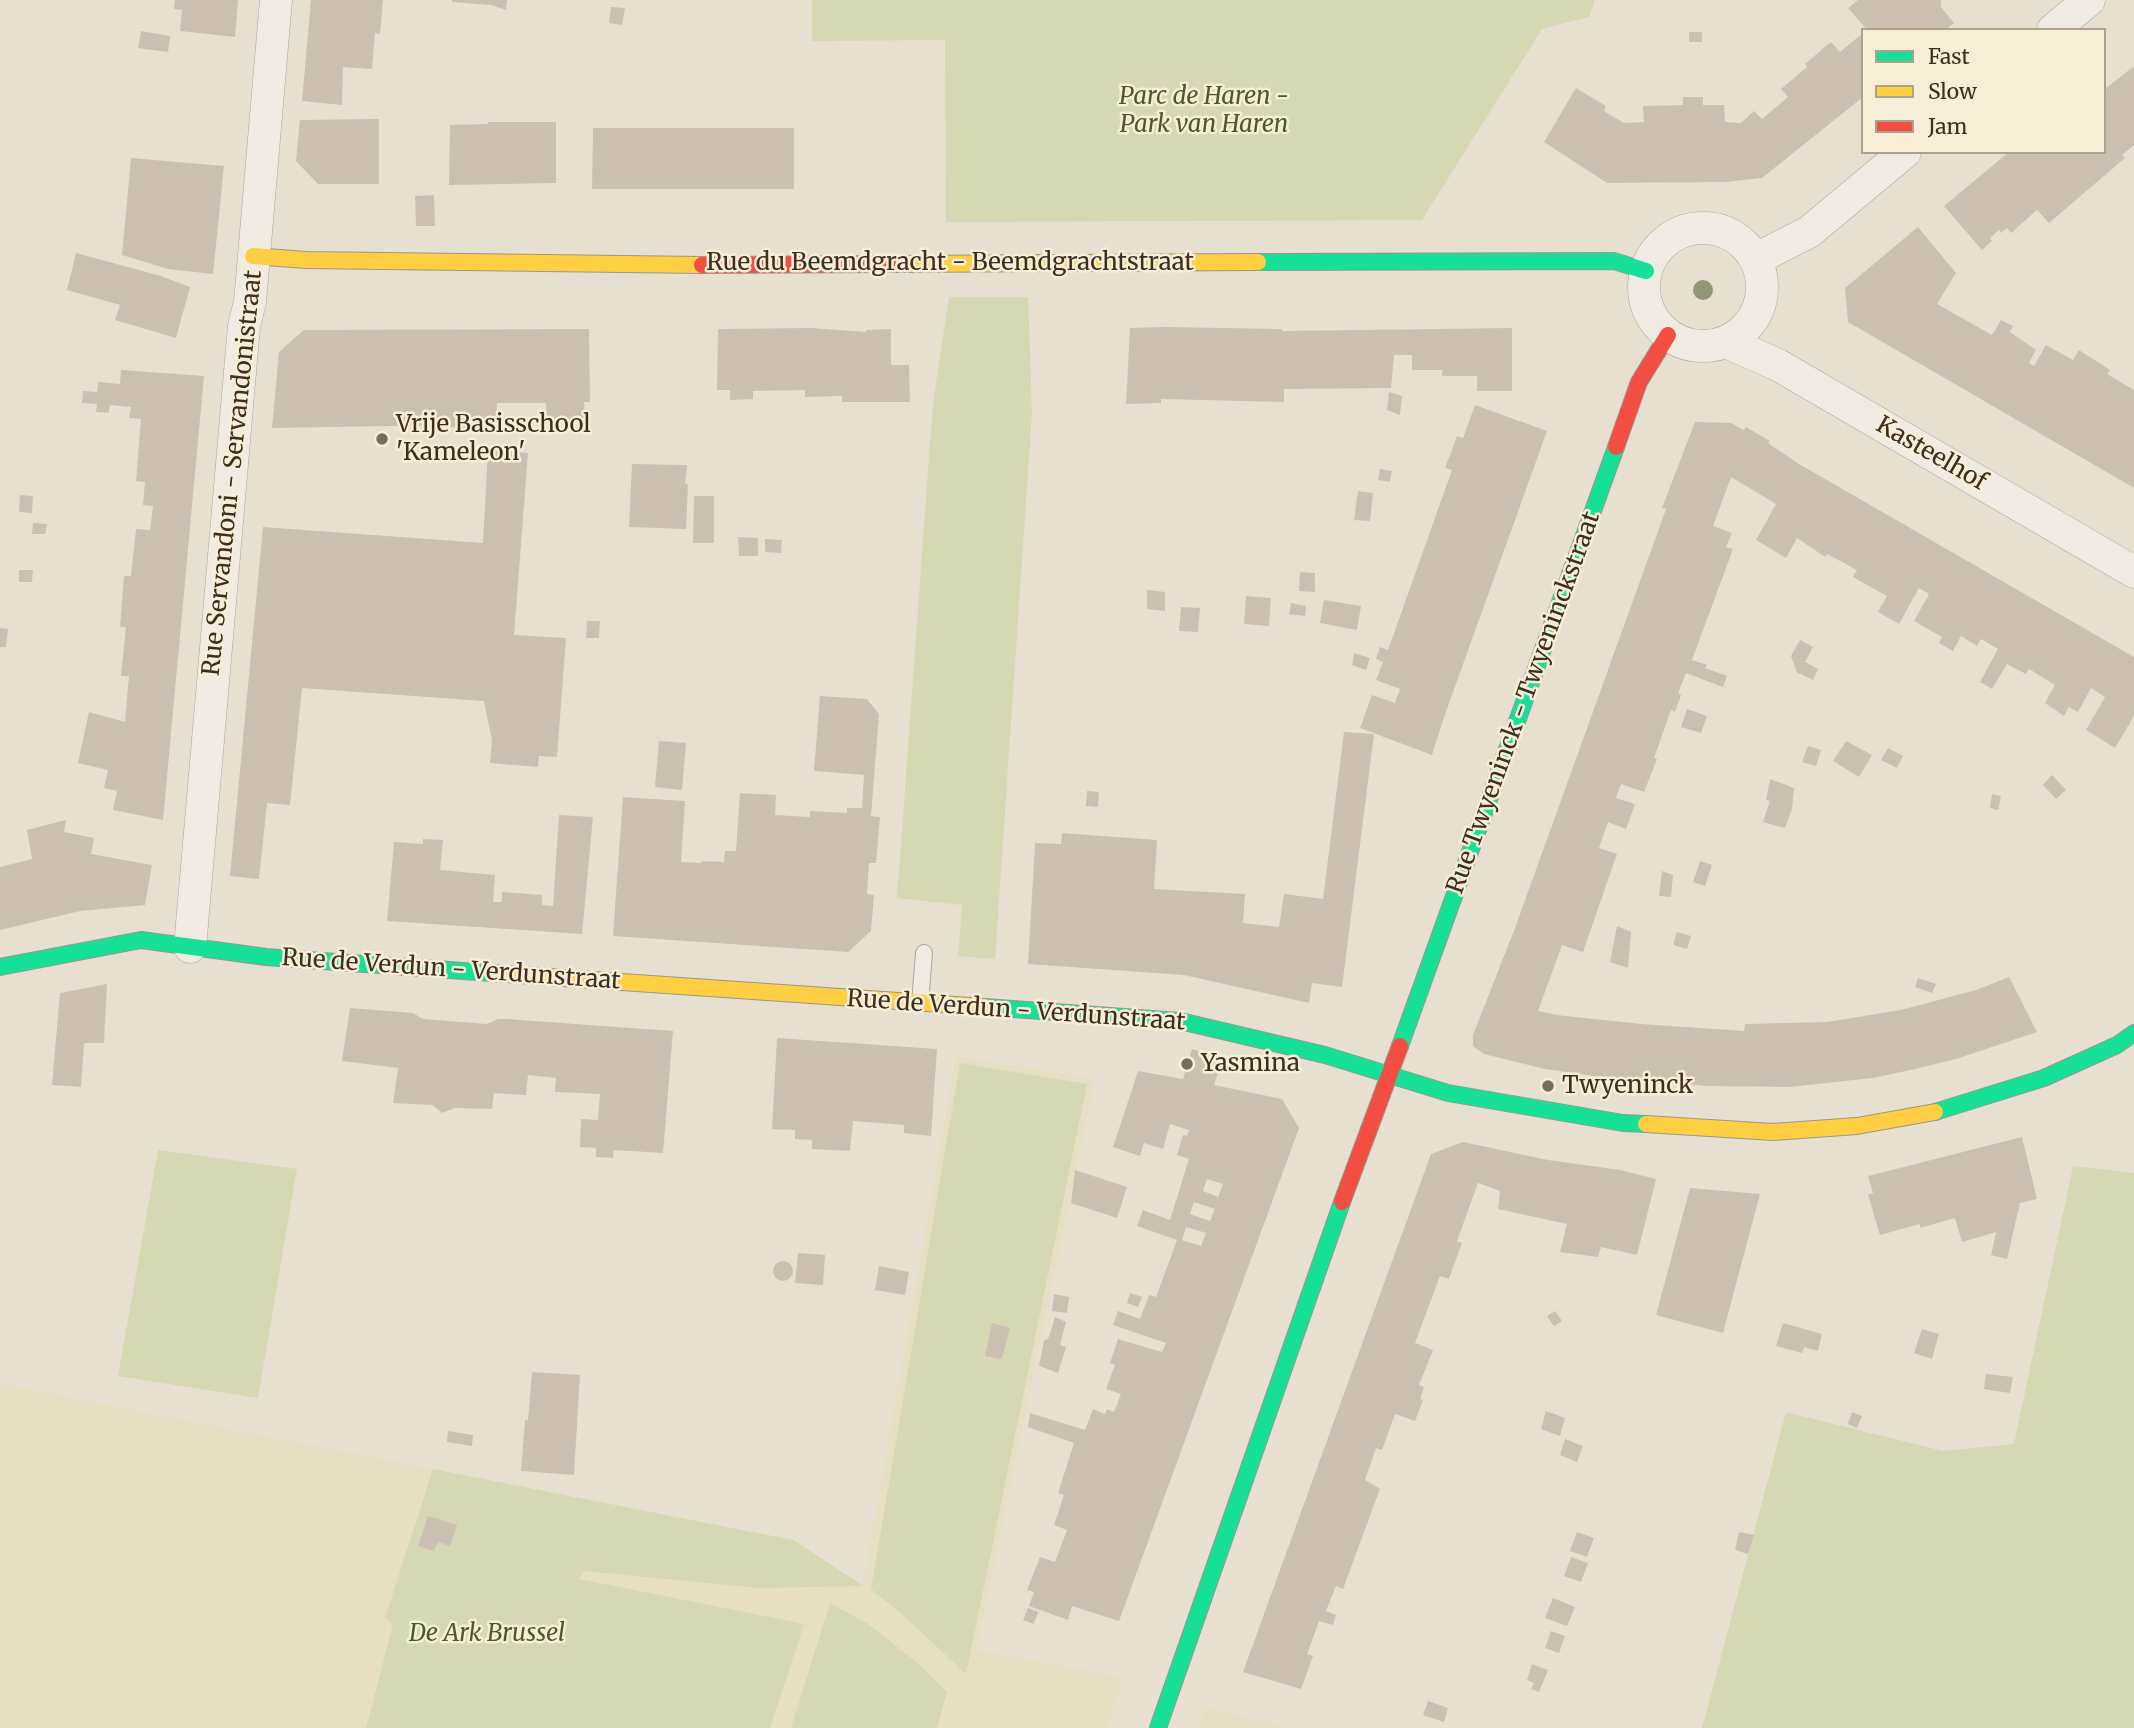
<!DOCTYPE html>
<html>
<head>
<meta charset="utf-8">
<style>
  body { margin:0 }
  #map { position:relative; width:2134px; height:1728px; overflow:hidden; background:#e7e0d1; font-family:Merriweather,serif }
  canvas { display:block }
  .legend { position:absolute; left:1861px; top:28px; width:245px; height:126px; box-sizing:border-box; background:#f7eed8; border:2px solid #ada18e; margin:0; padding:9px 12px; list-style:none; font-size:21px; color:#3d2e20 }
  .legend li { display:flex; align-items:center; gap:14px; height:35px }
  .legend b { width:35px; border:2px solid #ada18e }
</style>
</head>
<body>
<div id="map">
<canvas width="2134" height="1728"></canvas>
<ul class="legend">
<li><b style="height:9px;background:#16e098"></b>Fast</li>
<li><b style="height:9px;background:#ffcf43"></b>Slow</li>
<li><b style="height:9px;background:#f24e42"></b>Jam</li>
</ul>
</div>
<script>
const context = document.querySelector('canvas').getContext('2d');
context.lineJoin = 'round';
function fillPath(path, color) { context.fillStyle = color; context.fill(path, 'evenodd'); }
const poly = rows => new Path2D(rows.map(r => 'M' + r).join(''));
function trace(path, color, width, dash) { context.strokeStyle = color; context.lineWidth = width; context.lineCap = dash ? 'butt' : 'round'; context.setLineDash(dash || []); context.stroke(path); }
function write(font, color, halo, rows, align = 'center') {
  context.font = font + ' Merriweather,serif'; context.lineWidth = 5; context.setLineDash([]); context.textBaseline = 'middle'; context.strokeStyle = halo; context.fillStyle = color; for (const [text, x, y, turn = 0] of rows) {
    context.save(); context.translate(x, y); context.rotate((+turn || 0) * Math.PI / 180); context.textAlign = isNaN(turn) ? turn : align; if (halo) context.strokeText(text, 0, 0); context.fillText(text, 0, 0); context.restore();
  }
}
fillPath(poly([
  [956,1056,1095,1078,976,1650,1123,1677,1107,1728,0,1728,0,1383,433,1469,408,1546,558,1617,584,1570,759,1588,863,1586],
  [1205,1707,1292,1728,1199,1728]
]), '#e6dfc2');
fillPath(poly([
  [812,0,1595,0,1589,17,1542,29,1422,220,946,222,945,40,812,41],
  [949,297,1028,297,1032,413,995,959,958,956,962,905,897,898,933,403],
  [960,1063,1087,1084,966,1674,903,1615,871,1589],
  [158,1150,297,1169,258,1398,118,1376],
  [2073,1166,2134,1173,2134,1728,1702,1728,1786,1412,1943,1451,2014,1444],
  [433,1469,793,1540,864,1586,759,1588,584,1571,579,1579,804,1624,770,1728,366,1728,393,1624,385,1618],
  [830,1603,868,1624,914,1660,947,1692,937,1728,791,1728]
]), '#d6d7b3');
fillPath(poly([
  [175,0,238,0,235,37,180,31,182,10,174,9],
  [311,0,383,0,380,34,375,33,372,69,343,67,342,105,302,101],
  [452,0,507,0,506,10,491,5,452,2],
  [1858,0,1941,0,1941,7,1954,23,1946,30,1867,30,1848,8],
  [611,7,625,8,622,25,609,23],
  [141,31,170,36,168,52,138,48],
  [1689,32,1702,32,1702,42,1689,42],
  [1863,33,1863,97,1762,178,1725,182,1607,183,1544,142,1576,88,1606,106,1604,111,1624,123,1644,122,1643,106,1683,105,1683,97,1703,97,1703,105,1724,105,1725,122,1741,123,1754,111,1762,119,1788,97,1781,89,1807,67,1805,64,1831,42,1840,52],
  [2134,66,2134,145,2122,155,2125,158,2049,223,2037,210,2011,233,2007,228,2001,233,1999,230,1990,238,1992,241,1982,250,1944,206,2009,152,2104,152,2104,90],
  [379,119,379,184,318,184,296,161,300,120],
  [488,122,556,122,556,183,449,185,450,125,488,124],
  [593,128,794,128,794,189,592,189],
  [131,158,224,166,213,274,168,269,122,255],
  [434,195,435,226,416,226,415,196],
  [1918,227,1956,273,1937,304,1992,335,2001,320,2013,326,2010,332,2036,350,2029,363,2034,366,2046,345,2073,360,2079,350,2110,370,2107,374,2134,390,2134,488,1848,322,1845,288],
  [76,253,161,276,190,287,176,338,115,320,120,305,67,290],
  [1165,327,1282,329,1282,331,1512,328,1512,391,1477,391,1477,376,1442,376,1442,370,1412,370,1412,355,1394,355,1391,388,1284,389,1284,402,1161,399,1161,403,1126,404,1130,328],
  [811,328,866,332,866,330,891,329,891,365,909,365,910,402,842,402,842,396,805,397,805,390,753,391,753,399,730,400,730,390,717,390,718,329],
  [589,329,590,402,584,402,585,420,547,420,546,403,497,403,495,427,446,427,446,425,272,428,279,352,304,330],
  [121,370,204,376,163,820,113,810,117,791,104,788,108,770,78,763,89,712,125,722,129,676,121,676,126,627,120,627,124,576,131,576,136,529,150,530,153,506,143,505,145,482,136,481,141,419,129,418,131,407,110,405,109,413,96,412,97,404,82,403,83,391,97,392,98,382,120,384],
  [1389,392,1402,396,1400,415,1387,410],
  [1475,405,1547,431,1443,720,1432,755,1360,728,1372,695,1395,703,1400,689,1376,680,1383,662,1376,659,1380,647,1388,650,1452,470,1445,468,1457,436,1463,438],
  [1695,422,1731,423,1744,430,1746,427,1770,441,1768,443,1799,464,2134,657,2134,716,2115,748,2086,730,2105,697,2091,688,2078,712,2069,707,2064,716,2045,703,2055,685,2029,669,2026,674,2007,664,1992,689,1980,682,1998,649,1981,639,1977,646,1961,636,1953,651,1939,643,1942,637,1914,621,1929,594,1919,588,1899,624,1878,612,1887,596,1853,577,1857,570,1827,554,1825,557,1797,538,1786,558,1756,540,1776,504,1731,477,1713,526,1732,533,1726,547,1733,549,1692,660,1707,665,1705,668,1727,676,1723,687,1686,673,1678,693,1681,695,1675,712,1671,710,1654,758,1657,759,1644,792,1621,784,1616,798,1635,804,1626,829,1608,822,1599,848,1617,854,1583,952,1562,945,1538,1011,1557,1015,1641,1024,1744,1031,1745,1024,1827,1022,1901,1010,1976,990,2009,977,2037,1032,1956,1059,1915,1069,1873,1078,1789,1087,1709,1086,1594,1076,1545,1069,1484,1054,1473,1046,1473,1035,1515,928,1666,509,1662,508],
  [488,450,528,453,514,635,566,638,557,757,539,756,538,767,490,763,492,740,484,701,302,688,290,805,267,803,259,879,230,876,263,527,483,543],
  [632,464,687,465,685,484,688,484,686,529,629,527],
  [1380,469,1392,471,1390,482,1378,480],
  [1358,491,1373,493,1370,521,1354,520],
  [20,495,33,496,32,513,19,512],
  [694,496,714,496,714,543,693,543],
  [33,523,47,524,45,534,32,534],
  [738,537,758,538,758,556,739,556],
  [765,539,782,540,781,553,765,552],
  [19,570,33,570,32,582,19,582],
  [1300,572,1315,573,1315,592,1299,591],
  [1147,590,1165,592,1165,611,1147,609],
  [1246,596,1271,598,1269,626,1244,624],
  [1324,600,1361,606,1357,630,1320,623],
  [1291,603,1306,606,1305,616,1289,614],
  [1181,607,1200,608,1198,632,1179,631],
  [587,621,600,621,599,638,586,638],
  [0,628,8,629,6,647,0,647],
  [1800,640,1813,647,1805,662,1818,669,1813,680,1799,673,1798,675,1791,656],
  [1354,653,1370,658,1366,670,1352,665],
  [820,696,867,699,879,714,871,816,880,817,876,863,869,863,867,894,874,895,871,931,848,952,613,936,623,797,685,801,681,862,702,863,701,861,724,862,725,851,736,851,740,793,776,795,775,815,810,817,810,811,847,813,847,808,862,808,864,775,814,771],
  [1687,709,1707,716,1701,733,1681,727],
  [1344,732,1374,734,1342,987,1312,983,1309,1003,1184,975,1028,964,1035,843,1061,844,1062,833,1157,840,1154,889,1245,894,1243,923,1279,927,1284,894,1323,899],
  [659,741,686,743,682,790,655,787],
  [1846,741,1872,755,1859,777,1833,761],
  [1808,746,1821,750,1816,766,1802,762],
  [1888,748,1903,756,1897,768,1881,760],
  [2052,775,2066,790,2056,799,2043,785],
  [1770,779,1794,788,1792,809,1785,828,1763,822,1770,801,1766,800],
  [1087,791,1099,792,1098,807,1086,806],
  [1992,794,2001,796,1998,810,1990,808],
  [559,815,593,817,582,934,387,921,394,842,423,844,423,839,443,840,440,870,495,875,493,902,502,902,502,892,542,895,542,905,553,906],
  [66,820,64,832,94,838,91,854,152,865,145,905,80,911,0,930,0,867,32,859,27,830],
  [1700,861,1712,865,1705,886,1693,882],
  [1662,871,1673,875,1671,897,1659,896],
  [1617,926,1631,932,1628,968,1610,962],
  [1677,932,1691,936,1687,949,1673,945],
  [1918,978,1936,984,1932,993,1915,987],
  [107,984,104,1043,84,1043,81,1087,52,1085,60,993],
  [350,1008,413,1013,423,1019,487,1024,498,1019,506,1019,673,1031,663,1153,614,1150,613,1158,596,1157,596,1148,580,1147,581,1119,598,1120,600,1094,555,1092,556,1078,528,1075,526,1095,494,1093,492,1109,455,1108,442,1113,432,1105,393,1103,398,1068,342,1061],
  [777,1038,937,1049,931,1136,904,1133,904,1125,853,1121,850,1151,812,1149,812,1140,795,1139,795,1130,772,1129],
  [1192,1049,1223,1059,1214,1085,1282,1099,1299,1128,1119,1621,1072,1606,1068,1620,1029,1606,1034,1592,1027,1590,1040,1557,1055,1562,1067,1530,1054,1525,1064,1495,1058,1493,1074,1443,1028,1427,1030,1413,1085,1430,1093,1409,1105,1414,1107,1409,1114,1412,1121,1394,1106,1389,1115,1365,1110,1363,1118,1339,1162,1352,1166,1343,1113,1325,1118,1311,1140,1319,1149,1295,1156,1297,1177,1240,1137,1226,1143,1210,1170,1220,1189,1159,1177,1155,1183,1135,1187,1136,1189,1130,1170,1124,1163,1149,1144,1143,1140,1156,1113,1147,1138,1071,1183,1079],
  [1207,1179,1223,1184,1218,1197,1203,1191],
  [1194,1202,1215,1209,1210,1221,1190,1214],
  [1186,1227,1206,1233,1201,1246,1182,1240],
  [2022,1137,2037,1199,2020,1203,2007,1259,1991,1255,1996,1232,1962,1242,1955,1218,1920,1228,1920,1224,1880,1235,1868,1195,1873,1193,1868,1176],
  [1463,1142,1548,1160,1620,1170,1656,1179,1637,1255,1601,1247,1598,1257,1560,1252,1567,1224,1498,1209,1500,1191,1478,1183,1457,1241,1462,1243,1449,1279,1440,1276,1415,1343,1433,1350,1419,1385,1424,1387,1420,1399,1423,1400,1415,1421,1395,1414,1382,1450,1376,1448,1365,1480,1380,1489,1343,1589,1336,1586,1326,1611,1336,1615,1333,1625,1319,1621,1307,1654,1313,1656,1301,1689,1243,1672,1431,1154],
  [1075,1170,1127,1187,1117,1218,1071,1203],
  [1690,1188,1760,1194,1723,1333,1656,1315],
  [798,1253,825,1255,823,1285,795,1283],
  '773 1271a10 10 0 1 1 20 0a10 10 0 1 1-20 0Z',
  [879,1266,909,1272,905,1295,875,1290],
  [1130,1293,1142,1297,1138,1307,1127,1303],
  [1054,1294,1069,1297,1067,1313,1052,1311],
  [1555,1311,1562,1321,1554,1326,1547,1316],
  [1055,1317,1066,1322,1060,1345,1066,1347,1058,1373,1039,1366,1044,1340,1047,1340,1050,1334],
  [992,1323,1010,1328,1002,1359,985,1356],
  [1783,1323,1822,1334,1818,1351,1804,1347,1802,1353,1776,1346],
  [1922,1329,1939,1334,1932,1359,1914,1353],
  [532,1372,580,1375,574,1475,521,1471,525,1420,528,1420],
  [1986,1374,2013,1377,2010,1393,1984,1389],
  [1546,1411,1565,1418,1560,1436,1541,1429],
  [1852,1412,1862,1416,1857,1428,1848,1424],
  [448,1431,473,1435,472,1446,447,1442],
  [1565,1439,1583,1446,1577,1462,1560,1455],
  [428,1516,457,1525,450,1546,438,1542,434,1551,418,1546],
  [1577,1532,1594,1538,1587,1557,1570,1551],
  [1739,1532,1754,1535,1748,1554,1735,1550],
  [1571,1557,1588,1563,1581,1582,1564,1576],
  [1553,1598,1575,1607,1567,1626,1545,1618],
  [1028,1608,1038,1612,1034,1624,1023,1620],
  [1551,1631,1565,1636,1559,1653,1545,1648],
  [1532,1664,1548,1670,1539,1692,1531,1689,1534,1683,1527,1680],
  [1428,1701,1448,1708,1444,1722,1423,1715]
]), '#cbbfb2');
const lane = poly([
  [920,1003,924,953]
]);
const street = poly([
  [2053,30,2089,0],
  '1644 287a59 59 0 1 1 118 0a59 59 0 1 1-118 0Z',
  [1756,259,1809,232,1905,152],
  [1726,342,1778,365,2134,572],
  [190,947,244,326,250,302,276,0]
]);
const fast = poly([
  [1258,262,1614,261,1646,271],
  [0,967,141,940,266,957,506,974],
  [985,1007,1180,1021,1325,1055,1448,1093,1623,1123,1646,1124],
  [1400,1046,1616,447],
  [1935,1112,2044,1078,2117,1045,2134,1033],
  [1158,1728,1342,1202]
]);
const slow = poly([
  [253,256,306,260,702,265],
  [888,264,1258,262],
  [506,974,985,1007],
  [1646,1124,1773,1132,1857,1126,1935,1112]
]);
const jam = poly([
  [702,265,888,264],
  [1616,447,1639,382,1668,335],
  [1342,1202,1400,1046]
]);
trace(lane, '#ada599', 18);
trace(street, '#ada599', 33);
trace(fast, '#9c958a', 18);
trace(slow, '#9c958a', 18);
trace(jam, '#9c958a', 18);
trace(lane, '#efebe3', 16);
trace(street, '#efebe3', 32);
trace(fast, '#16e098', 16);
trace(slow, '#ffcf43', 16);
trace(jam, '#f24e42', 16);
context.fillStyle = '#929673';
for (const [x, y] of [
  [1703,290]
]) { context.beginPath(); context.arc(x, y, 10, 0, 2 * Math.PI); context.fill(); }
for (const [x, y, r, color] of [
  [382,439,7,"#786c5e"],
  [1187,1064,7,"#786c5e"],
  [1548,1086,7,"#786c5e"]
]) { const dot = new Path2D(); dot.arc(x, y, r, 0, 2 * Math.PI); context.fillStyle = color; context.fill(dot); trace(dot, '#f7eed8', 2.5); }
write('italic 24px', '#4d5a26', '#f7eed8', [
  ["Parc de Haren -",1204,97],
  ["Park van Haren",1204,125],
  ["De Ark Brussel",487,1634]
]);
write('24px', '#3d2e20', '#f7eed8', [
  ["Rue du Beemdgracht - Beemdgrachtstraat",950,263],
  ["Kasteelhof",1931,454,30],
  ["Rue Servandoni - Servandonistraat",233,473,-84],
  ["Rue Twyeninck - Twyeninckstraat",1524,703,-70],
  ["Rue de Verdun - Verdunstraat",451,970,4],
  ["Rue de Verdun - Verdunstraat",1016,1011,4]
]);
write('24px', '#3d2e20', '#f7eed8', [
  ["Vrije Basisschool",396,425],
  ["'Kameleon'",396,453],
  ["Yasmina",1201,1064],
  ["Twyeninck",1562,1086]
], 'left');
</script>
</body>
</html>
